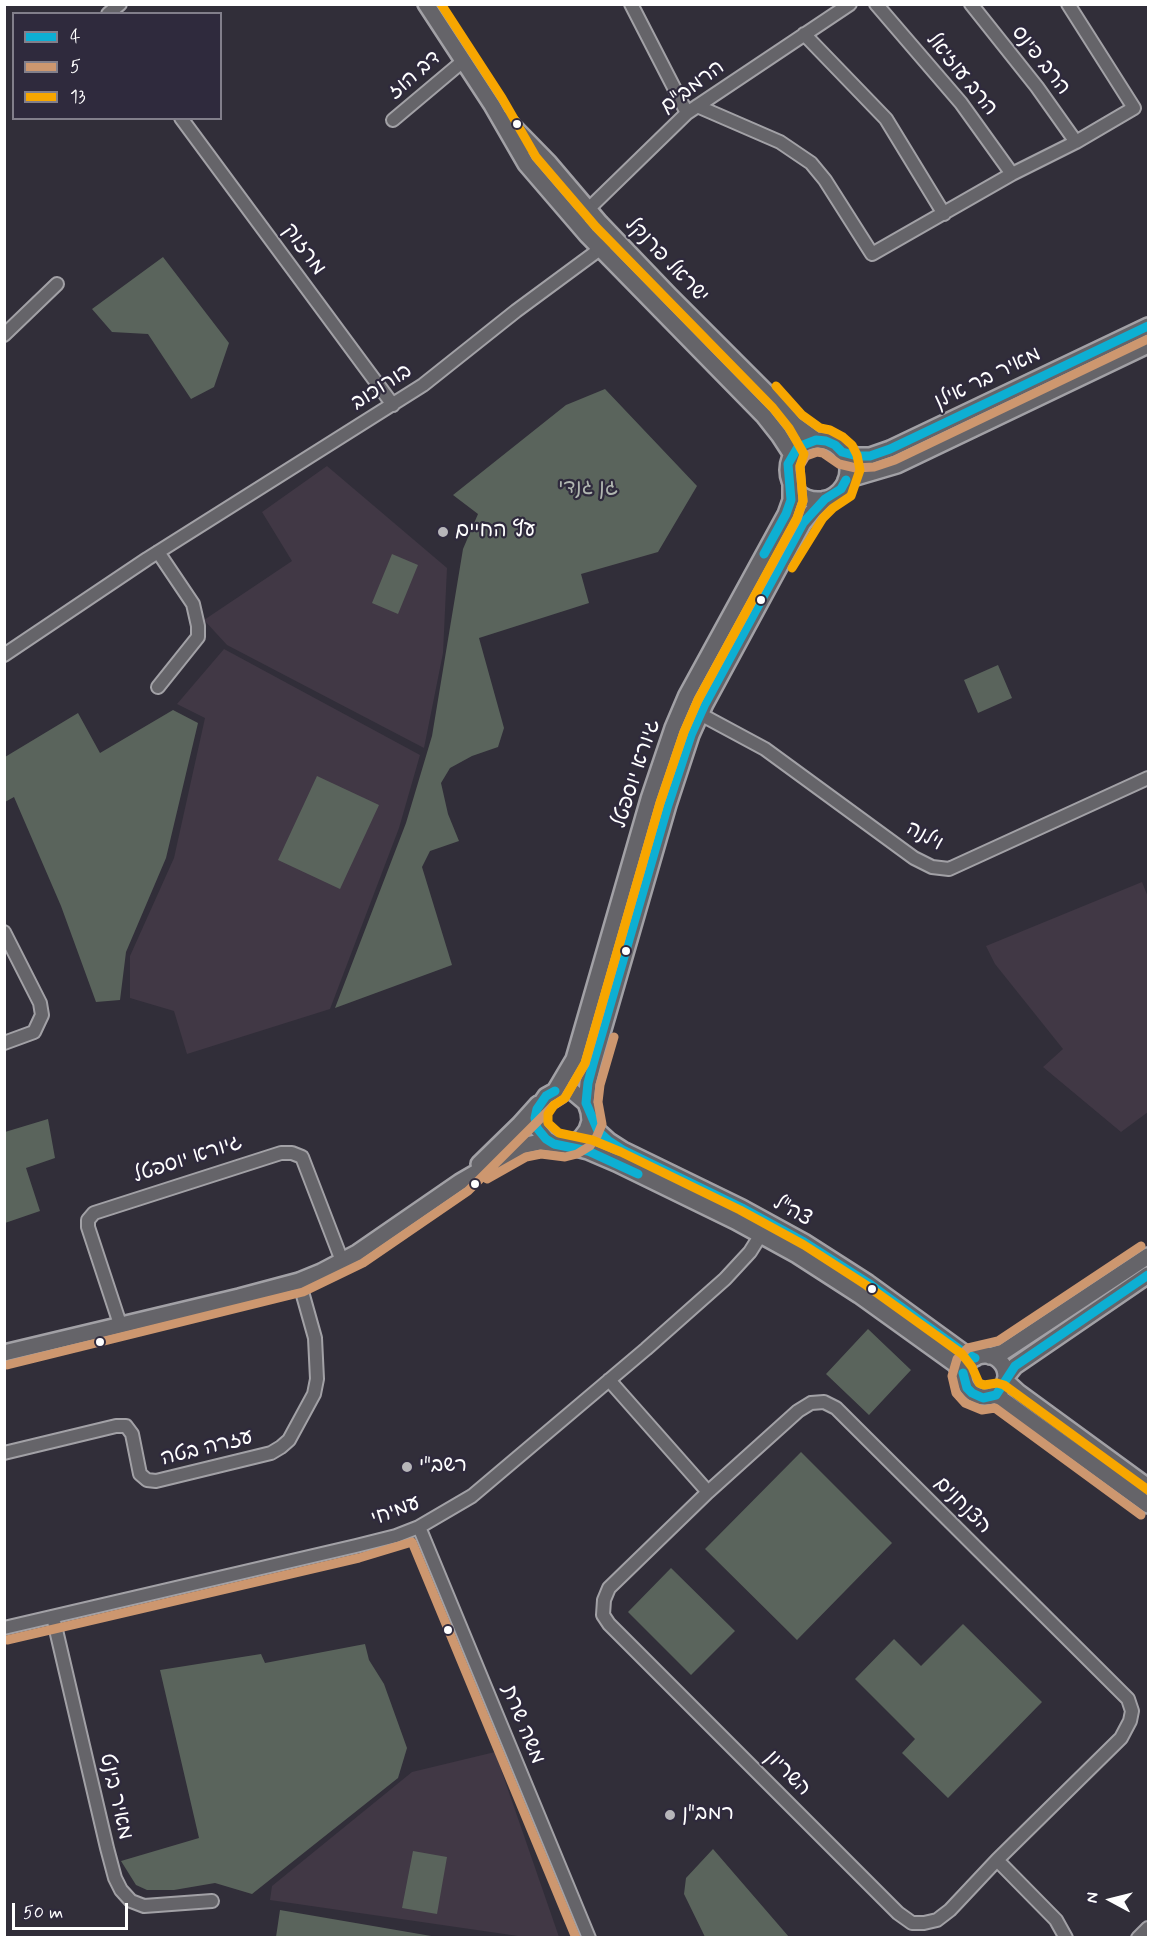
<!DOCTYPE html>
<html>
<head>
<meta charset="utf-8">
<style>
  body { margin:0 }
  #map { position:relative; width:1153px; height:1942px; overflow:hidden; background:#312e39; font-family:Mynerve,sans-serif }
  canvas { display:block }
  .frame { position:absolute; inset:0; border:6px solid #fff; pointer-events:none }
  .legend { position:absolute; left:12px; top:12px; width:210px; height:108px; box-sizing:border-box; background:#2f2a3d; border:2px solid #827f8b; margin:0; padding:8px 10px; list-style:none; font-size:18px; color:#fff }
  .legend li { display:flex; align-items:center; gap:12px; height:30px }
  .legend b { width:30px; border:2px solid #827f8b }
  .north { position:absolute; left:1081px; top:1870px; width:60px; height:60px; -webkit-text-stroke:4px #2f2a3d; paint-order:stroke; rotate:277deg; font-size:16px; font-weight:700; line-height:24px; text-align:center; color:#fff }
  .north::after { content:''; display:block; margin:auto; width:21px; height:27px; background:#fff; clip-path:polygon(50% 0,100% 100%,50% 72%,0 100%) }
  .scale { position:absolute; left:12px; top:1903px; width:116px; height:27px; box-sizing:border-box; border:3px solid #fff; border-top:0; padding-left:8px; font-size:18px; line-height:21px; white-space:nowrap; color:#fff; -webkit-text-stroke:4px #2f2a3d; paint-order:stroke }
</style>
</head>
<body>
<div id="map">
<canvas width="1153" height="1942"></canvas>
<div class="frame"></div>
<ul class="legend">
<li><b style="height:8px;background:#0dafd3"></b>4</li>
<li><b style="height:8px;background:#cd976f"></b>5</li>
<li><b style="height:8px;background:#f7a600"></b>13</li>
</ul>
<div class="north">N</div>
<div class="scale">50 m</div>
</div>
<script>
const context = document.querySelector('canvas').getContext('2d');
context.lineJoin = 'round';
function fillPath(path, color) { context.fillStyle = color; context.fill(path, 'evenodd'); }
const poly = rows => new Path2D(rows.map(r => 'M' + r).join(''));
function trace(path, color, width, dash) { context.strokeStyle = color; context.lineWidth = width; context.lineCap = dash ? 'butt' : 'round'; context.setLineDash(dash || []); context.stroke(path); }
function write(font, color, halo, rows, align = 'center') {
  context.font = font + ' Mynerve,"Playpen Sans Hebrew",sans-serif'; context.lineWidth = 4.5; context.setLineDash([]); context.textBaseline = 'middle'; context.strokeStyle = halo; context.fillStyle = color; for (const [text, x, y, turn = 0] of rows) {
    context.save(); context.translate(x, y); context.rotate((+turn || 0) * Math.PI / 180); context.textAlign = isNaN(turn) ? turn : align; if (halo) context.strokeText(text, 0, 0); context.fillText(text, 0, 0); context.restore();
  }
}
fillPath(poly([
  [327,466,447,568,443,653,424,748,227,645,204,620,292,561,262,512],
  [224,649,420,755,399,828,330,1009,187,1054,174,1011,130,998,130,956,174,858,205,718,177,704],
  [1142,882,1148,897,1148,1112,1121,1132,1043,1067,1063,1049,995,964,986,946],
  [495,1752,559,1937,525,1937,270,1900,272,1886,412,1772]
]), '#413845');
fillPath(poly([
  [163,257,229,343,214,387,191,399,148,334,112,332,92,309],
  [605,389,697,486,658,552,581,574,589,603,479,638,504,728,498,747,472,756,450,768,441,783,448,814,459,841,430,851,422,867,452,965,335,1008,406,823,432,736,463,549,478,514,453,495,566,405],
  [392,554,418,565,398,614,372,603],
  [998,665,1012,698,978,713,964,680],
  [173,710,198,723,166,858,126,952,120,1000,96,1002,61,906,14,797,5,802,5,757,78,713,100,753],
  [317,776,379,805,340,889,278,860],
  [48,1119,55,1158,26,1168,40,1211,5,1223,5,1132],
  [868,1329,911,1370,869,1415,826,1374],
  [801,1452,892,1543,797,1640,705,1549],
  [671,1568,735,1631,691,1675,628,1612],
  [963,1624,1042,1702,948,1798,902,1753,915,1739,855,1679,894,1639,921,1666],
  [365,1644,369,1660,384,1684,407,1748,398,1778,252,1894,215,1883,174,1890,147,1890,136,1885,121,1861,199,1838,160,1670,261,1654,265,1663],
  [713,1849,789,1937,705,1937,684,1894,686,1878],
  [413,1851,447,1857,437,1914,402,1908],
  [280,1910,437,1937,276,1937]
]), '#5a645c');
const minor = poly([
  [631,4,687,113],
  [876,4,961,103,1012,174],
  [971,4,1037,87,1076,142],
  [108,14,120,4],
  [804,34,886,119,944,214],
  [697,106,780,142,811,163,825,180,872,254,1012,174,1076,142,1134,108,1068,4],
  [181,118,393,405],
  [393,120,462,62],
  [575,222,687,113,850,4],
  [4,335,57,284],
  [158,552,193,604,198,626,198,637,158,687],
  [4,655,147,559,423,385,516,311,600,249,613,236],
  [700,714,765,749,914,858,932,867,949,869,1148,778],
  [4,932,40,1003,42,1015,34,1032,4,1043],
  [120,1324,88,1227,88,1220,94,1213,281,1153,292,1153,302,1157,342,1261],
  [609,1380,708,1492],
  [824,1402,836,1408,1128,1699,1132,1711,1130,1721,1121,1738,997,1860,950,1910,937,1920,924,1923,912,1923,898,1913,609,1624,603,1615,604,1600,609,1588,708,1492,798,1411,811,1403,824,1402],
  [4,1453,116,1426,126,1426,132,1434,140,1474,147,1480,156,1481,271,1453,281,1447,289,1440,314,1394,317,1379,315,1338,299,1281],
  [419,1527,589,1938],
  [53,1617,107,1848,115,1878,121,1890,131,1901,144,1906,212,1901],
  [4,1628,356,1546,396,1536,419,1527,472,1496,646,1349,725,1279,750,1252,765,1228],
  [997,1860,1056,1920,1066,1938],
  [1138,1938,1148,1928]
]);
const tertiary = poly([
  [426,4,492,105,526,164,587,235,764,416,779,435,792,455],
  [507,120,549,163,600,223,669,295,777,403,794,424,816,440],
  '788 470a30 30 0 1 1 60 0a30 30 0 1 1-60 0Z',
  [842,452,857,456,870,456,890,449,1148,326],
  [846,480,897,465,1148,345],
  [555,1091,574,1059,649,799,673,728,687,695,786,514,791,500,791,484],
  [586,1103,588,1083,593,1064,668,805,691,735,705,704,803,523,813,511,825,499],
  [590,1112,598,1131,609,1141,623,1150,742,1208,804,1242,868,1283,963,1352,975,1358],
  [564,1145,588,1151,616,1163,735,1221,797,1255,859,1295,955,1364,964,1376],
  [479,1164,520,1124,538,1104],
  [4,1353,239,1297,299,1281,321,1272,357,1253,460,1182,522,1146,540,1142,563,1145,573,1143,581,1138,587,1130,590,1121,589,1112,586,1103,573,1092,564,1090,555,1091,546,1096,537,1109,535,1118,537,1128,546,1139,554,1144],
  '964 1376a21 21 0 1 1 42 0a21 21 0 1 1-42 0Z',
  [990,1356,1003,1352,1148,1256],
  [1006,1377,1015,1366,1148,1275],
  [1005,1380,1018,1392,1148,1487],
  [996,1395,1148,1505]
]);
trace(minor, '#a2a1a6', 16);
trace(tertiary, '#a2a1a6', 20);
trace(minor, '#656469', 12);
trace(tertiary, '#656469', 15);
trace(poly([
  [846,480,841,489,825,499,803,523,705,704,691,735,668,805,593,1064,588,1083,586,1103,598,1131,609,1141,623,1150,742,1208,804,1242,868,1283,963,1352,975,1358],
  [764,554,786,514,791,500,788,464,798,447,816,440,826,441,835,445,842,452,857,456,870,456,890,449,1148,326],
  [555,1091,546,1096,537,1109,535,1118,537,1128,546,1139,554,1144,588,1151,638,1174],
  [963,1373,967,1388,972,1393,983,1398,996,1395,1015,1366,1148,1275]
]), '#0dafd3', 9);
trace(poly([
  [487,1179,526,1157,541,1154,565,1157,577,1154,590,1146,597,1136,602,1124,598,1102,600,1085,614,1037],
  [7,1365,303,1292,363,1263,468,1191,553,1106,564,1099,585,1064,660,803,684,732,698,700,797,519,803,501,800,466,806,456,817,452,823,453,839,464,856,468,874,467,895,460,1148,339],
  [1141,1515,995,1408,982,1410,965,1403,956,1393,952,1376,957,1359,968,1348,998,1341,1141,1246],
  [7,1640,359,1558,412,1542,576,1938]
]), '#cd976f', 9);
trace(poly([
  [441,4,502,98,536,157,596,227,773,408,789,428,804,454,800,466,803,501,797,518,698,700,684,732,660,803,585,1063,565,1098,554,1105,548,1114,548,1123,559,1133,592,1140,621,1152,740,1210,804,1245,866,1285,962,1354,972,1367,979,1383,984,1385,997,1383,1004,1385,1148,1490],
  [776,386,802,415,820,428,830,430,843,437,852,445,857,455,860,470,851,496,833,508,823,518,792,568]
]), '#f7a600', 9);
for (const [x, y, r, color] of [
  [517,124,5,"#fff"],
  [443,532,6,"#b7b6ba"],
  [761,600,5,"#fff"],
  [626,951,5,"#fff"],
  [475,1184,5,"#fff"],
  [872,1289,5,"#fff"],
  [100,1342,5,"#fff"],
  [407,1467,6,"#b7b6ba"],
  [448,1630,5,"#fff"],
  [670,1815,6,"#b7b6ba"]
]) { const dot = new Path2D(); dot.arc(x, y, r, 0, 2 * Math.PI); context.fillStyle = color; context.fill(dot); trace(dot, '#2f2a3d', 2); }
write('21px', '#fff', '#2f2a3d', [
  ["הרב פינס",1040,61,52],
  ["הרב עוזיאל",961,75,51],
  ["דב הוז",415,76,-41],
  ["הרמב\"ם",693,88,-37],
  ["מרזוק",303,250,54],
  ["ישראל פרנקל",666,261,46],
  ["מאיר בר אילן",988,379,-26],
  ["בורוכוב",382,388,-33],
  ["גיורא יוספטל",637,774,-72],
  ["וילנה",924,837,29],
  ["גיורא יוספטל",188,1160,-18],
  ["צה\"ל",792,1212,29],
  ["עזרה בטה",207,1449,-14],
  ["הצנחנים",962,1506,45],
  ["עמיחי",396,1512,-21],
  ["משה שרת",522,1725,68],
  ["השריון",787,1774,45],
  ["מאיר בינט",115,1797,77]
]);
write('21px', '#b0b6b0', '#2f2a3d', [
  ["גן גנדי",588,489]
]);
write('21px', '#fff', '#2f2a3d', [
  ["עץ החיים",455,532],
  ["רשב\"י",419,1467],
  ["רמב\"ן",682,1815]
], 'left');
</script>
</body>
</html>
